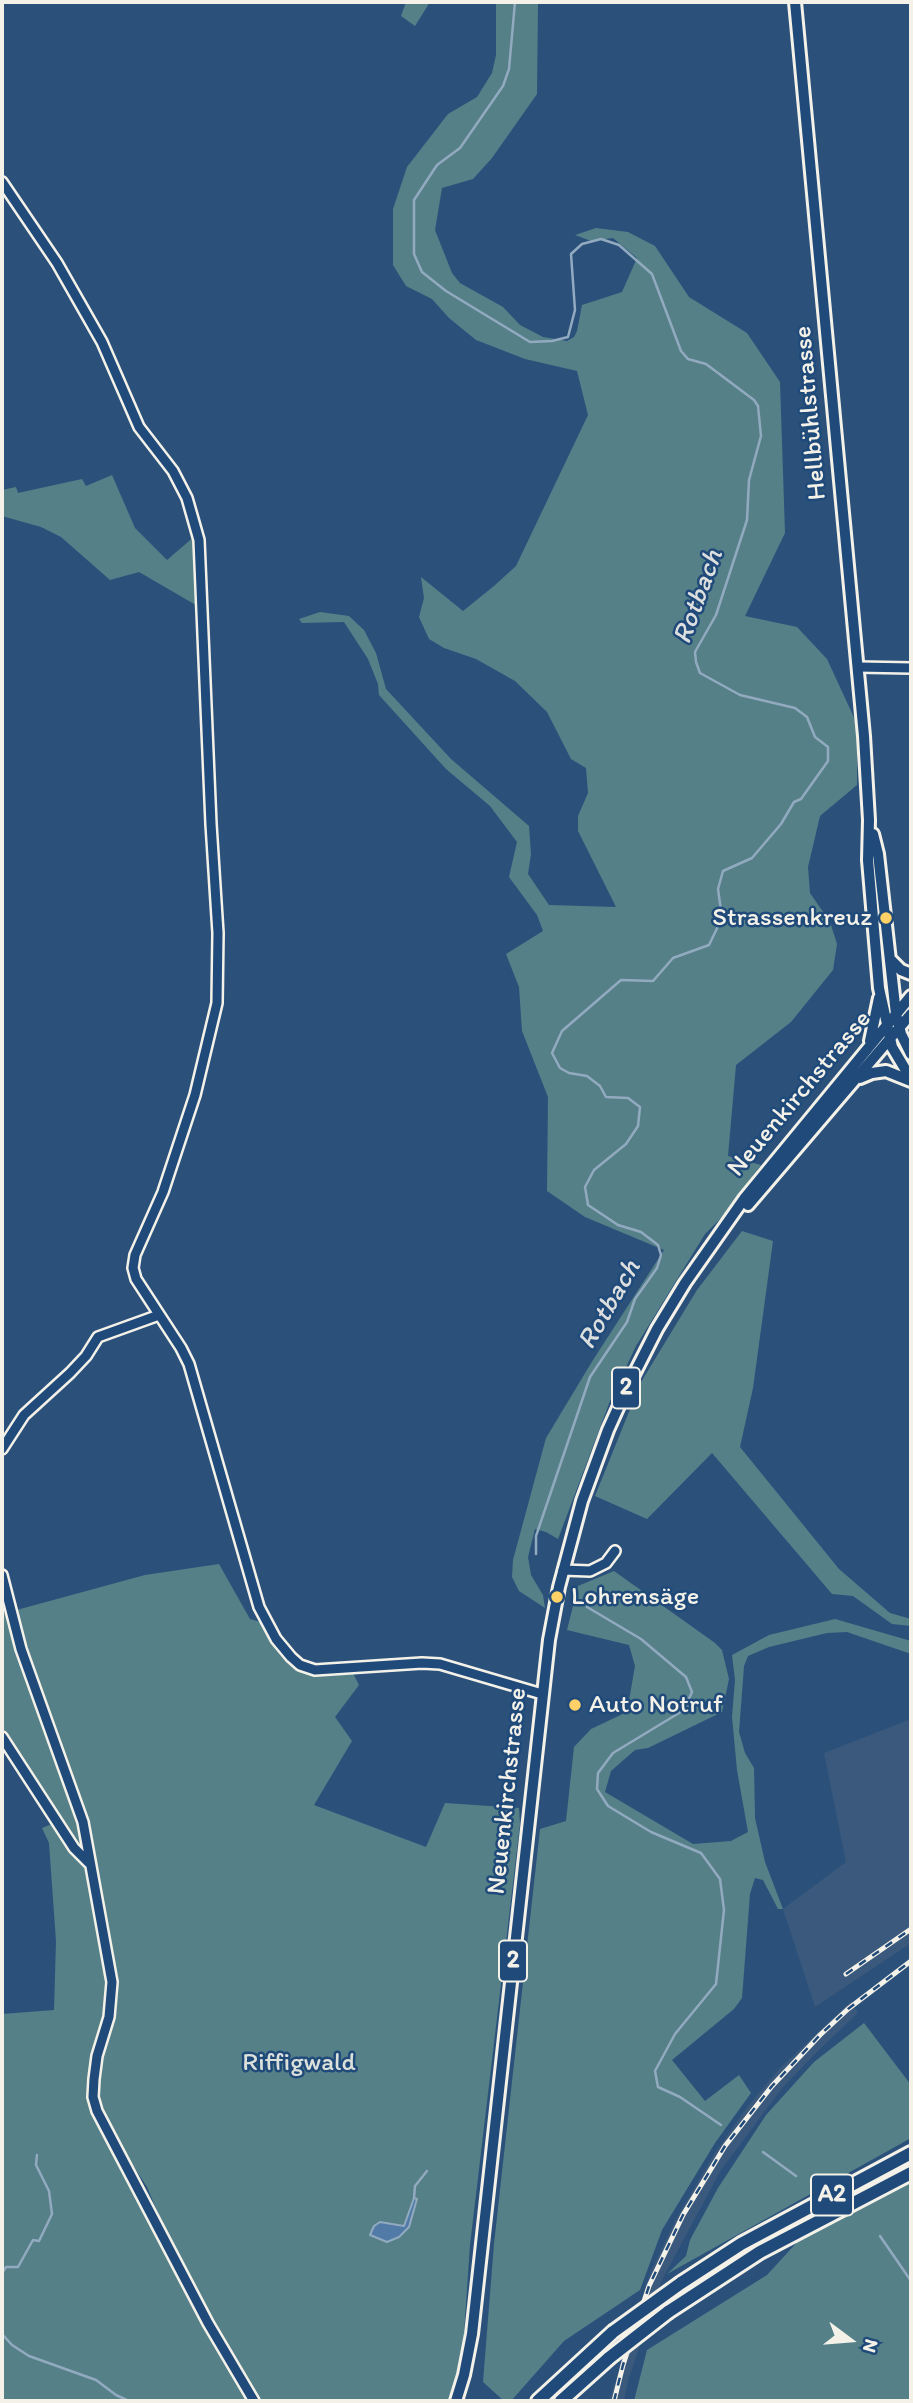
<!DOCTYPE html>
<html>
<head>
<meta charset="utf-8">
<style>
  body { margin:0 }
  #map { position:relative; width:913px; height:2403px; overflow:hidden; background:#2b517b; font-family:Itim,sans-serif }
  canvas { display:block }
  .frame { position:absolute; inset:0; border:4px solid #f4f1e8; pointer-events:none }
  .north { position:absolute; left:815px; top:2305px; width:70px; height:70px; -webkit-text-stroke:5px #1f4a7a; paint-order:stroke; rotate:106deg; font-size:19px; font-weight:700; line-height:28px; text-align:center; color:#f4f1e8 }
  .north::after { content:''; display:block; margin:auto; width:24px; height:32px; background:#f4f1e8; clip-path:polygon(50% 0,100% 100%,50% 72%,0 100%) }
</style>
</head>
<body>
<div id="map">
<canvas width="913" height="2403"></canvas>
<div class="frame"></div>
<div class="north">N</div>
</div>
<script>
const context = document.querySelector('canvas').getContext('2d');
context.lineJoin = 'round';
function fillPath(path, color) { context.fillStyle = color; context.fill(path, 'evenodd'); }
const poly = rows => new Path2D(rows.map(r => 'M' + r).join(''));
function trace(path, color, width, dash) { context.strokeStyle = color; context.lineWidth = width; context.lineCap = dash ? 'butt' : 'round'; context.setLineDash(dash || []); context.stroke(path); }
function write(font, color, halo, rows, align = 'center') {
  context.font = font + ' Itim,sans-serif'; context.lineWidth = 5; context.setLineDash([]); context.textBaseline = 'middle'; context.strokeStyle = halo; context.fillStyle = color; for (const [text, x, y, turn = 0] of rows) {
    context.save(); context.translate(x, y); context.rotate((+turn || 0) * Math.PI / 180); context.textAlign = isNaN(turn) ? turn : align; if (halo) context.strokeText(text, 0, 0); context.fillText(text, 0, 0); context.restore();
  }
}
fillPath(poly([
  [911,1719,911,1943,815,2007,783,1909,846,1862,824,1753],
  [851,2001,858,2013,821,2048,783,2087,721,2170,662,2280,628,2381,624,2401,609,2401,651,2271,675,2221,714,2154,748,2106,780,2068]
]), '#3a597c');
fillPath(poly([
  [406,2,430,2,415,26,401,16],
  [496,2,538,2,537,94,492,158,473,179,442,188,435,230,452,273,460,283,503,307,520,325,543,337,567,341,574,337,577,331,582,305,622,292,637,258,613,238,591,241,575,235,596,228,628,232,655,246,689,297,747,333,780,382,785,533,745,616,797,627,827,659,857,724,857,785,820,816,808,867,810,893,830,922,837,944,833,970,791,1022,736,1065,728,1156,761,1165,722,1217,705,1234,636,1346,610,1401,558,1539,546,1532,535,1529,528,1557,531,1575,543,1595,545,1608,519,1591,512,1577,513,1560,546,1438,593,1360,664,1250,585,1217,547,1191,548,1097,522,1031,519,987,506,954,543,931,537,915,509,877,517,842,490,806,446,769,379,695,378,684,368,659,344,622,302,623,299,619,320,612,349,616,364,630,376,653,386,689,451,759,529,826,531,854,528,874,549,905,616,907,578,831,578,816,588,793,586,768,571,759,547,712,515,681,476,659,444,648,429,639,419,617,424,598,421,577,463,611,494,586,516,566,588,415,577,371,525,359,476,340,449,318,432,299,406,286,393,265,393,209,407,167,448,114,477,97,492,73,496,55],
  [112,475,135,528,167,560,196,535,201,608,139,572,110,580,61,537,41,527,2,516,2,490,16,487,18,493,82,479,86,486],
  [742,1231,773,1241,753,1388,740,1447,839,1569,890,1613,911,1619,911,1626,892,1624,853,1596,832,1594,712,1453,647,1519,595,1496,641,1382,697,1290],
  [219,1564,250,1619,264,1623,300,1669,313,1674,352,1671,359,1685,335,1717,352,1741,314,1805,426,1847,445,1803,519,1808,520,1824,470,2245,462,2362,450,2401,255,2401,171,2244,147,2187,110,2130,99,2104,97,2074,114,1996,90,1854,78,1848,2,1733,2,1614,145,1575],
  [614,1571,715,1643,722,1650,729,1679,722,1712,648,1748,635,1750,611,1771,605,1792,693,1844,731,1841,748,1832,737,1770,732,1717,735,1680,732,1655,769,1635,835,1619,911,1641,911,1654,847,1632,827,1633,769,1647,748,1656,744,1666,739,1732,745,1753,754,1768,755,1818,765,1862,783,1909,778,1909,763,1880,755,1878,750,1894,742,1998,734,2009,672,2060,705,2101,739,2075,751,2093,715,2143,662,2230,640,2290,564,2341,511,2401,504,2401,483,2382,494,2244,540,1829,566,1821,574,1747,591,1729,627,1712,635,1666,629,1645,567,1630,578,1586],
  [54,1823,85,1868,102,1941,108,1981,107,2007,92,2094,140,2195,226,2363,252,2401,2,2401,2,2014,54,2010,56,1941,49,1843,42,1828],
  [864,2023,911,2085,911,2138,667,2274,686,2256,690,2240,718,2188,766,2115,814,2062],
  [911,2181,911,2401,634,2401,647,2350,767,2275,800,2239]
]), '#558088');
const water = poly([
  [414,2198,417,2199,409,2227,399,2237,387,2242,370,2235,374,2226,380,2222,404,2226,414,2198]
]);
fillPath(water, '#517ba6');
trace(water, '#92aac0', 2);
trace(poly([
  [515,2,509,69,503,86,460,148,437,165,414,200,414,254,422,272,446,291,530,342,552,341,568,337,575,310,571,254,582,244,601,239,619,245,652,274,681,351,688,359,706,364,754,400,758,406,761,436,749,480,747,520,716,615,695,652,696,662,700,673,740,695,795,708,807,717,815,737,828,747,828,761,801,799,794,802,781,824,752,858,723,871,718,889,722,918,709,945,673,958,653,981,621,980,562,1031,552,1053,560,1068,569,1073,587,1076,600,1086,606,1097,628,1098,640,1107,638,1126,626,1144,594,1170,585,1187,588,1205,618,1225,641,1232,658,1245,661,1255,657,1268,635,1299,627,1322,590,1377,536,1536,536,1554],
  [587,1607,641,1639,686,1677,692,1692,684,1710,613,1753,598,1773,597,1789,608,1806,651,1832,701,1853,720,1879,724,1910,716,1984,675,2034,655,2071,658,2087,680,2097,721,2125],
  [763,2152,796,2176],
  [414,2198,415,2186,427,2171],
  [880,2236,911,2281],
  [2,2273,6,2267,18,2267,33,2240,39,2241,52,2214,49,2191,36,2165,37,2155],
  [2,2334,12,2345,29,2356,96,2380,116,2395,129,2401]
]), '#92aac0', 2.5);
const minor = poly([
  [2,182,57,263,102,342,139,427,173,471,187,498,199,540,211,824,218,933,217,1003,195,1095,163,1192,135,1255,133,1268,136,1279,181,1348,189,1364,259,1607,276,1639,291,1657,300,1665,315,1670,422,1663,440,1664,542,1694],
  [858,667,911,668],
  [2,1449,24,1415,70,1373,86,1356,98,1337,159,1315],
  [563,1570,590,1571,606,1563,615,1551],
  [2,1575,21,1649,83,1822,112,1982,109,2017,97,2056,94,2079,93,2097,97,2111,208,2323,254,2401],
  [2,1737,74,1848,89,1863]
]);
const major = poly([
  [795,2,864,736,869,820,868,860,879,988,892,1047,911,1079],
  [873,834,878,854,896,1014,901,1034,911,1054],
  [891,960,901,970,911,974],
  [870,1041,879,998],
  [860,1078,872,1073,886,1071,911,1081],
  [748,1205,911,1014],
  [456,2401,464,2375,472,2334,549,1640,559,1587,582,1501,608,1430,627,1388,657,1329,685,1283,744,1199,911,996]
]);
const highway = poly([
  [681,2283,741,2244,911,2153],
  [668,2312,760,2252,911,2173],
  [538,2401,613,2332],
  [561,2401,609,2358]
]);
trace(minor, '#f4f1e8', 14);
trace(major, '#f4f1e8', 16);
trace(highway, '#f4f1e8', 18);
trace(minor, '#1f4a7a', 9);
trace(major, '#1f4a7a', 10);
trace(highway, '#1f4a7a', 12);
const rail = poly([
  [846,1974,911,1929],
  [614,2401,623,2365,649,2286,683,2215,725,2146,772,2086,820,2035,848,2009,911,1961]
]);
trace(rail, '#f4f1e8', 5);
trace(rail, '#1f4a7a', 2.5, [8]);
const highwayBridge = poly([
  [613,2332,681,2283],
  [609,2358,668,2312]
]);
trace(highwayBridge, '#f4f1e8', 18, []);
trace(highwayBridge, '#1f4a7a', 12);
for (const [x, y, r, color] of [
  [886,918,7,"#ffd166"],
  [557,1597,7,"#ffd166"],
  [575,1705,7,"#ffd166"]
]) { const dot = new Path2D(); dot.arc(x, y, r, 0, 2 * Math.PI); context.fillStyle = color; context.fill(dot); trace(dot, '#1f4a7a', 2.5); }
for (const [x, y, w] of [
  [626,1388,28],
  [513,1961,28],
  [832,2195,42]
]) { const box = new Path2D(); box.roundRect(x - w / 2, y - 20.5, w, 41, 5); context.fillStyle = '#1f4a7a'; context.fill(box); trace(box, '#f4f1e8', 2); }
write('bold 24px', '#f4f1e8', null, [
  ["2",626,1388],
  ["2",513,1961],
  ["A2",832,2195]
]);
write('26px', '#f4f1e8', '#1f4a7a', [
  ["Hellbühlstrasse",811,413,-95],
  ["Neuenkirchstrasse",800,1094,-50],
  ["Neuenkirchstrasse",508,1791,-84]
]);
write('26px', '#f4f1e8', '#1f4a7a', [
  ["Strassenkreuz",872,918,"right"],
  ["Lohrensäge",571,1597],
  ["Auto Notruf",589,1705]
], 'left');
write('26px', '#dce0da', '#1f4a7a', [
  ["Riffigwald",299,2063]
]);
write('italic 28px', '#dcdfde', '#1f4a7a', [
  ["Rotbach",699,597,-70],
  ["Rotbach",610,1305,-60]
]);
</script>
</body>
</html>
